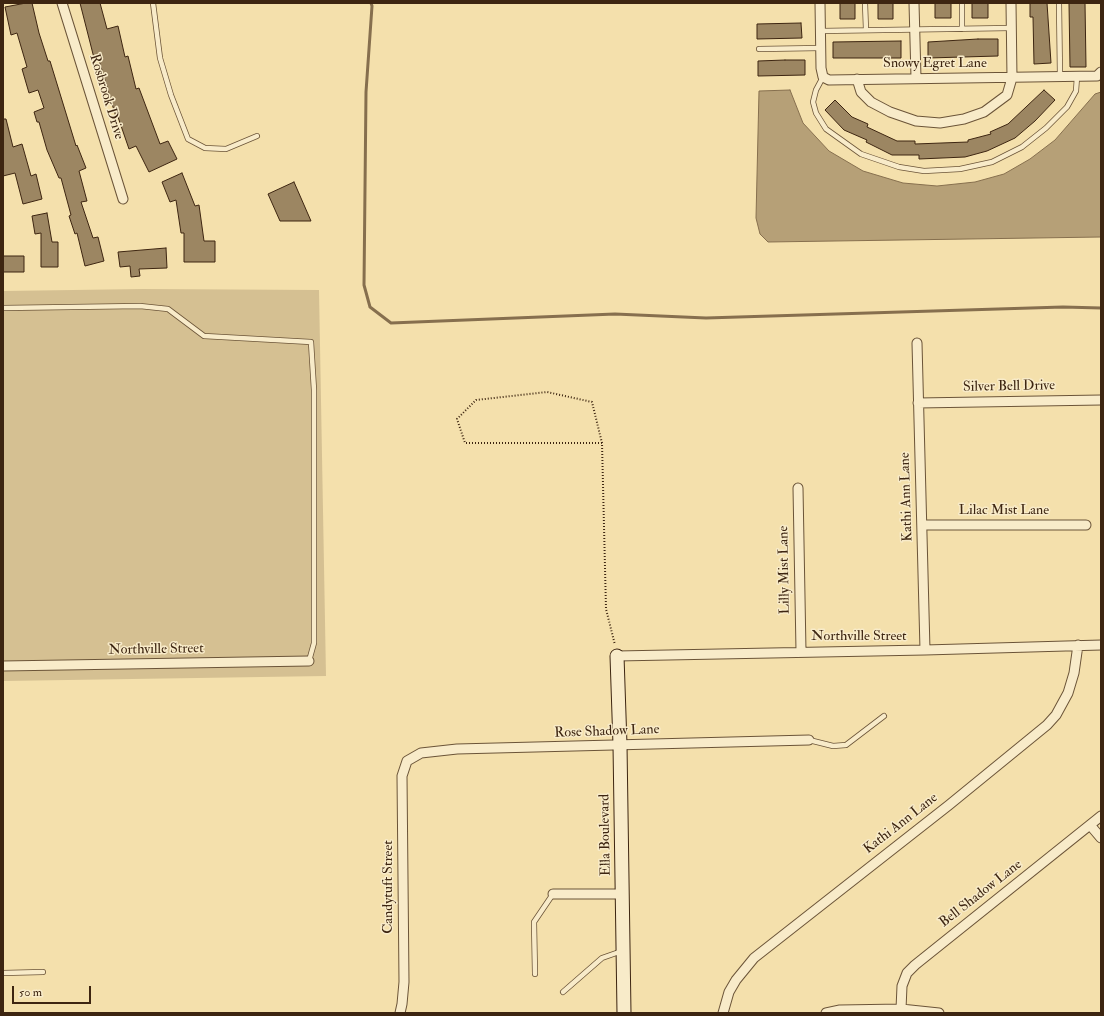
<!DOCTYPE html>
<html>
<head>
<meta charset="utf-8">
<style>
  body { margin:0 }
  #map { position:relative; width:1104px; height:1016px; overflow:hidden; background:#f4e0ac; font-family:"IM FELL Double Pica",serif }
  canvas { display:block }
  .frame { position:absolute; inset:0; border:4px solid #3d2511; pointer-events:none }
  .scale { position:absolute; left:12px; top:986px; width:79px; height:18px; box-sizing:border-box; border:2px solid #3d2511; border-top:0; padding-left:5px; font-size:12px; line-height:14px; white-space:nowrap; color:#3d2511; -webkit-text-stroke:3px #f8ebc9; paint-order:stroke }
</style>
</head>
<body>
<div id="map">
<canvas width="1104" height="1016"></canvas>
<div class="frame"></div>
<div class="scale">50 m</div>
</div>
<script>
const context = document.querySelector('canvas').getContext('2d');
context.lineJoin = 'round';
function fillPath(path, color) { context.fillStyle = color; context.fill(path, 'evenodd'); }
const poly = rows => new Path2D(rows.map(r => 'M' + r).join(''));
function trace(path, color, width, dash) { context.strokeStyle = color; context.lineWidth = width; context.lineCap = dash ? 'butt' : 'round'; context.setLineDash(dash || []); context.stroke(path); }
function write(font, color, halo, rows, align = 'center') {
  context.font = font + ' "IM FELL Double Pica",serif'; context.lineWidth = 3; context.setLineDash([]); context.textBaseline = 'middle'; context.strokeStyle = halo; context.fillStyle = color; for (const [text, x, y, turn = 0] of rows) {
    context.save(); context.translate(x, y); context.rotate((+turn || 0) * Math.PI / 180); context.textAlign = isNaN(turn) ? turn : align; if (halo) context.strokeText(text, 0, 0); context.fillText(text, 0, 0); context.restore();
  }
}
fillPath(poly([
  [143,289,319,290,326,676,3,681,3,291]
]), '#d5c092');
const water = poly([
  [790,90,803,123,829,151,863,171,903,183,937,186,975,182,1004,174,1030,159,1055,140,1095,94,1101,92,1101,237,768,242,760,234,756,218,759,91,790,90]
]);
fillPath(water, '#b6a077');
trace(water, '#866f4e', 1);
trace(poly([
  [371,3,372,6,366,92,364,285,370,307,391,323,615,314,706,318,1063,307,1101,308]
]), '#866f4e', 3);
const building = poly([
  [26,3,32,3,39,33,48,61,50,61,76,146,77,145,86,168,79,171,87,201,81,202,93,238,98,237,104,261,85,266,77,233,75,234,69,216,71,215,61,178,59,178,47,150,39,122,37,122,34,112,44,108,38,90,29,93,22,69,27,67,17,33,11,35,5,7,26,3],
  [80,3,100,3,107,29,118,26,125,57,128,56,136,89,139,88,160,144,168,141,177,159,149,172,136,146,129,149,118,117,116,117,98,57,94,58,80,3],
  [840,3,855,3,855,19,840,19,840,3],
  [878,3,893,3,893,19,878,19,878,3],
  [935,3,951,3,951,18,935,18,935,3],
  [972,3,988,3,988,18,972,18,972,3],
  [1030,3,1047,3,1051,63,1034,64,1033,17,1030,17,1030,3],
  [1069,3,1085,3,1086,67,1070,67,1069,3],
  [801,23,802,38,757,39,757,24,801,23],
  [978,39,998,39,998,56,928,58,928,42,978,39],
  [901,41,901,58,833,58,833,42,901,41],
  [785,60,805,60,805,75,758,76,758,61,785,60],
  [1044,90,1055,100,1035,121,1015,138,987,151,965,157,919,159,919,155,892,155,866,142,867,140,844,130,825,110,835,100,852,117,868,124,867,127,897,141,915,141,915,144,968,142,968,140,991,134,990,132,1008,124,1044,90],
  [3,119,6,119,13,147,22,144,31,176,36,174,42,199,23,204,15,173,3,176,3,119],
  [182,173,195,206,199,205,204,241,215,241,215,262,184,262,184,233,181,233,176,200,170,202,162,182,182,173],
  [294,182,311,221,280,221,268,194,294,182],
  [47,213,52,242,58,242,58,267,41,267,41,233,35,234,32,216,47,213],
  [166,248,167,268,139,269,140,276,131,277,130,266,120,267,118,252,166,248],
  [3,256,24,256,24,272,3,272,3,256]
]);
fillPath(building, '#9c8662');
trace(building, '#3d2511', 1);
const lane = poly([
  [153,3,160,58,171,95,188,139,205,148,226,149,257,136],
  [865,3,866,30],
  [962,3,962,29],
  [1059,3,1060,77],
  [820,31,1011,28],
  [759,49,821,48],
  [823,77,816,90,813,102,816,113,826,129,861,154,899,167,924,171,960,169,992,162,1022,147,1046,128,1067,107,1076,91,1077,77],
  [3,308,140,306,168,309,204,336,311,342,314,390,314,643,309,661],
  [809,740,833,746,846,745,884,716],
  [3,973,43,972],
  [535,974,534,922,553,894],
  [563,992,602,958,622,951]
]);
const street = poly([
  [62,3,123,199],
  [820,3,821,68,823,77,829,80,1097,76,1101,72],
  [914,3,916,78],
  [857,79,861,92,871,102,890,112,916,121,940,123,964,119,984,112,1007,95,1012,78,1011,3],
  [917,343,925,650],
  [918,403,1101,400],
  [798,488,801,651],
  [922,525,1086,525],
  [617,656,925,650,1101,645],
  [3,666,309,661],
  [1090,825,1101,838],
  [553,894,623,894],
  [901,1009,902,986,907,973,915,965,1101,816],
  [400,1013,402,1004,404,982,402,776,407,761,421,753,457,749,809,740],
  [723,1013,729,992,736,980,754,958,949,805,1047,725,1056,715,1068,693,1074,673,1078,645],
  [826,1013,840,1010,901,1009,939,1013]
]);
const secondary = poly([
  [617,656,620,745,624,1013]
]);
trace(lane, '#6b5438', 6);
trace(street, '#6b5438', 11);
trace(secondary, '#3d2511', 15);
trace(poly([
  [602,443,465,443,457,419,476,400,547,392,592,402,602,443,606,609,615,645]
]), '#3d2511', 2, [1, 2]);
trace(lane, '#f8ebc9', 4.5);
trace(street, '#f8ebc9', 9);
trace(secondary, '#f8ebc9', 13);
write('14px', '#3d2511', '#f8ebc9', [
  ["Snowy Egret Lane",935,64],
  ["Rosbrook Drive",106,97,73],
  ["Silver Bell Drive",1009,387,-1],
  ["Kathi Ann Lane",907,497,-92],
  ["Lilac Mist Lane",1004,511],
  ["Lilly Mist Lane",785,570,-91],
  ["Northville Street",859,637],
  ["Northville Street",156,650,-1],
  ["Rose Shadow Lane",607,732,-2],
  ["Kathi Ann Lane",901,824,-38],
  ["Ella Boulevard",606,835,-91],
  ["Candytuft Street",389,887,-90],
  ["Bell Shadow Lane",981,894,-38]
]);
</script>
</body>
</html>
